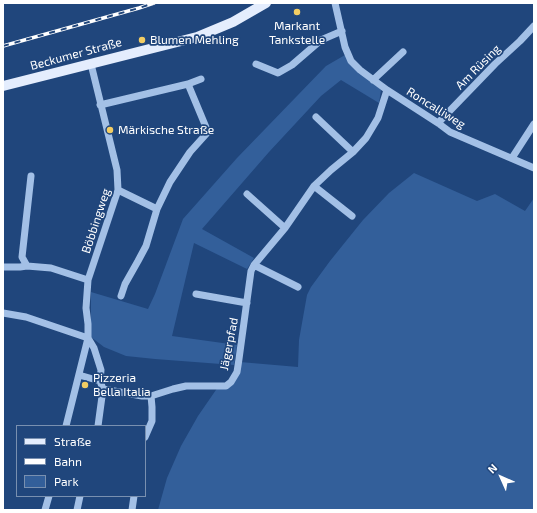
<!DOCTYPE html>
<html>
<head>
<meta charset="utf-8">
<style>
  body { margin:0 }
  #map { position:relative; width:537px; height:513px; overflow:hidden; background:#20467c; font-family:"Exo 2",sans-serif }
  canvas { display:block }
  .frame { position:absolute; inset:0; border:4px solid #fff; pointer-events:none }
  .legend { position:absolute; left:16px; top:425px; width:130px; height:72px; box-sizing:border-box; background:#20467c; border:1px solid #7990b0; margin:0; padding:5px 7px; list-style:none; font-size:12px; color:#fff }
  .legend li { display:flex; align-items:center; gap:8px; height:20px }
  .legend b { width:20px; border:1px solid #7990b0 }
  .north { position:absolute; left:481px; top:457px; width:40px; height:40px; -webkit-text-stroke:3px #20467c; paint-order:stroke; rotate:315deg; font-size:11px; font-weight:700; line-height:16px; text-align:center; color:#fff }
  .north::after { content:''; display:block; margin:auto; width:14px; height:18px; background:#fff; clip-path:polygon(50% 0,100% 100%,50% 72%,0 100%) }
</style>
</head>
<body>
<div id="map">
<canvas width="537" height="513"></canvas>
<div class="frame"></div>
<ul class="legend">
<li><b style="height:5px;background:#e4edfd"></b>Straße</li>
<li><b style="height:5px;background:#fff"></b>Bahn</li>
<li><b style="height:11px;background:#335f9a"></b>Park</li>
</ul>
<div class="north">N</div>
</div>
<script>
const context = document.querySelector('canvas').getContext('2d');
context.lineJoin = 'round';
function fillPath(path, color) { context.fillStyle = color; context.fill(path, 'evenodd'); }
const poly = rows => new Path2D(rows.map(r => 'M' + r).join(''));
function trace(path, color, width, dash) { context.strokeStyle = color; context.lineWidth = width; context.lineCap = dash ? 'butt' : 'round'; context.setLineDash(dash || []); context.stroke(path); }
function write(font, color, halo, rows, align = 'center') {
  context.font = font + ' "Exo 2",sans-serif'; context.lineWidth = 3.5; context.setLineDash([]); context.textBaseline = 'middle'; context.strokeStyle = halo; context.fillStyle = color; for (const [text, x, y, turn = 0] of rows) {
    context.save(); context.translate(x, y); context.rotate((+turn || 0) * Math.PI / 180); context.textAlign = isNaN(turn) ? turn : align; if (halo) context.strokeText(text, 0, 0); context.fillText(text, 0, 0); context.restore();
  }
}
fillPath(poly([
  [345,55,381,90,379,103,341,80,321,96,269,152,202,229,254,258,247,269,194,243,172,336,237,345,234,365,155,359,126,356,104,347,91,337,91,292,148,309,155,294,183,219,237,158,326,66],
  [414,173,477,201,495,194,525,211,534,198,534,510,158,510,167,478,181,446,198,416,218,387,231,382,240,362,298,367,299,340,307,295,311,287,330,261,363,220,389,193]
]), '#335f9a');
trace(poly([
  [335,3,345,47,351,61,360,70,387,90,438,123,450,132,534,168],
  [256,64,278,73,292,65,321,40,342,31],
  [373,80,403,52],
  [188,84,201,79],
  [100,105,188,84,208,132,190,152,170,182,157,209,118,190],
  [316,117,353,152],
  [438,123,495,64,520,41,534,26],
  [512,158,534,124],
  [31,176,22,257,27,266,51,268,88,280],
  [314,186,352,216],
  [247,194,285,228],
  [254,265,298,287],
  [3,267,20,267,27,266],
  [196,294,247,303],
  [121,296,125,284,138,261,146,246,157,209],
  [3,313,26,317,88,338],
  [88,338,94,348,101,370,100,381,103,389,142,396,151,396,173,389,186,386,226,386,231,382,237,372,239,359,251,271,254,265,285,228,314,186,331,170,353,152,366,138,378,118,387,90],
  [79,375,100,381],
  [66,426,88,338,88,324,86,308,88,280,118,190,117,170,91,64],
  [98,426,103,389],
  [145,437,152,421,152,407,151,396],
  [45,510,49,496],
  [77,510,80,496],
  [132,510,134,496]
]), '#a3c0e6', 7);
trace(poly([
  [3,86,197,37,233,22,266,3]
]), '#e4edfd', 10);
const rail = poly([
  [3,46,139,8,154,3]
]);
trace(rail, '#fff', 3.5);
trace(rail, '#20467c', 2, [6]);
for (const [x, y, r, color] of [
  [297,12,4,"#f3cd63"],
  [142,40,4,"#f3cd63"],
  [110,130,4,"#f3cd63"],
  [85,385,4,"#f3cd63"]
]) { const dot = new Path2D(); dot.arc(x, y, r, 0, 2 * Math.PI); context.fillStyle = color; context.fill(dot); trace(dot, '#20467c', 1.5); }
write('12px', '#fff', '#20467c', [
  ["Markant",297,26,"center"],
  ["Tankstelle",297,40,"center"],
  ["Blumen Mehling",150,40],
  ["Märkische Straße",118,130],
  ["Pizzeria",93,378],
  ["Bella Italia",93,392]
], 'left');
write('12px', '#fff', '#20467c', [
  ["Beckumer Straße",76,54,-15],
  ["Am Rüsing",478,67,-45],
  ["Roncalliweg",436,108,32],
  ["Böbbingweg",96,221,-72],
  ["Jägerpfad",229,344,-79]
]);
</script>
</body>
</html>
